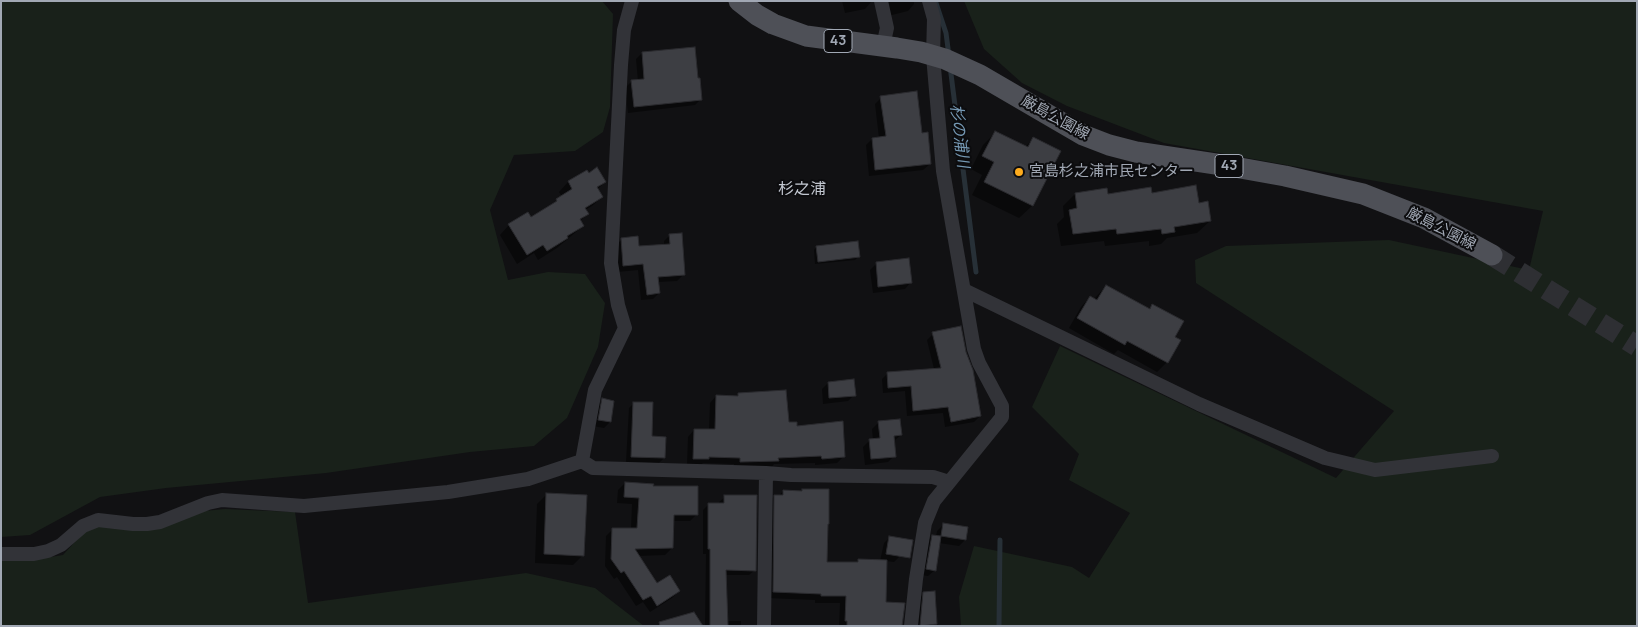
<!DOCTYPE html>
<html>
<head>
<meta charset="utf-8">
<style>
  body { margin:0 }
  #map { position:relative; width:1638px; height:627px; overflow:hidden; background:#111113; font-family:Manrope,sans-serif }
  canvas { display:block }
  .frame { position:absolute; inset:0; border:2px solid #a1a8b4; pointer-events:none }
</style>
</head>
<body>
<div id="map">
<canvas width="1638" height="627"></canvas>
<div class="frame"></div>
</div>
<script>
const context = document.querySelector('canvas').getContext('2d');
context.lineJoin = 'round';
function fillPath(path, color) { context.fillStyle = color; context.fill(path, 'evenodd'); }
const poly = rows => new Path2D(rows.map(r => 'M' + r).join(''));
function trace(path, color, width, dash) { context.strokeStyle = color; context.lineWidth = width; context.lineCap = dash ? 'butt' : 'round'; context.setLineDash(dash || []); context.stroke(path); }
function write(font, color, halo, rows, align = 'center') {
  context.font = font + ' Manrope,"Noto Sans JP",sans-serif'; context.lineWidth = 4; context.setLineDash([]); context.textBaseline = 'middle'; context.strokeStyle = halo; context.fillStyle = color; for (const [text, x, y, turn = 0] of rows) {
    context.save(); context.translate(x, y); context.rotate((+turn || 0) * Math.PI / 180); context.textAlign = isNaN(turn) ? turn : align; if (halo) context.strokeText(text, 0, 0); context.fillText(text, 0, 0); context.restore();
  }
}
fillPath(poly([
  [1,1,602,1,613,14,610,107,603,132,575,151,514,155,490,210,508,280,548,272,585,274,605,303,598,347,567,418,534,446,470,452,326,473,166,488,100,497,30,535,1,537],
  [964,1,1637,1,1637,626,961,626,959,597,974,546,1072,567,1089,578,1130,513,1069,480,1079,454,1032,407,1060,346,1336,478,1394,411,1196,283,1195,260,1226,246,1389,240,1529,270,1543,211,1164,143,1067,106,1022,83,984,49],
  [225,509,295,512,308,603,526,573,595,588,644,626,1,626,1,561,38,559,63,555,82,534,99,525,137,531,162,528,193,512]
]), '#19211a');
fillPath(poly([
  [842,1,872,1,865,9,845,13],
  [880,1,914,1,914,4,908,11,888,16],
  [642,53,697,79,701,99,695,105,628,113,625,88,632,81,638,81,636,59],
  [881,98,921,134,930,164,923,170,869,176,866,145,872,139,879,138,875,104],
  [996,132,1025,147,1033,139,1059,151,1032,206,1019,218,972,195,982,175,971,169,983,145],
  [587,172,588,174,605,182,597,190,602,197,592,206,585,210,587,214,580,221,583,226,557,248,538,260,534,253,517,264,500,235,509,225,530,219,549,207,562,197,559,192,568,182],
  [1075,194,1107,195,1151,194,1198,204,1210,221,1197,233,1167,238,1161,244,1149,246,1149,241,1105,246,1104,241,1061,246,1057,224,1064,217,1063,206],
  [670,235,683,275,677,281,658,282,659,293,653,299,641,300,638,270,617,272,616,245,622,239,638,248,664,246,664,241],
  [816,247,858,257,855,260,815,264,814,250],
  [908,259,911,282,905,289,873,293,870,270,876,264],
  [1106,286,1148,310,1152,306,1174,337,1167,362,1157,372,1118,350,1114,354,1069,328,1081,307,1090,297,1094,299],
  [933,334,980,416,974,422,945,427,943,413,907,416,905,391,883,393,882,379,888,373,934,369,927,340],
  [828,383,854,395,848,401,823,404,822,389],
  [739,394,788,424,844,456,837,463,815,465,815,463,774,464,771,468,734,469,734,464,703,463,701,465,687,465,688,437,694,430,709,430,710,403,716,396,736,397],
  [603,400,610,422,604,428,593,426,596,406],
  [634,403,651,437,664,458,659,463,626,462,629,408],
  [879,422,901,435,894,441,894,456,888,462,865,465,863,447,870,440,873,440,872,429],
  [625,483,652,487,697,514,690,521,673,521,672,548,665,555,637,556,656,585,679,591,672,598,650,612,643,602,636,606,617,577,614,579,605,566,606,536,613,529,631,529,632,504,617,503,618,490],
  [802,490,825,563,856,563,858,561,880,561,884,543,890,537,900,556,894,562,886,561,885,603,895,626,839,626,840,603,815,603,815,600,767,598,768,502,775,496,779,496,783,491,800,492],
  [547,494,583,555,573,565,535,563,537,504],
  [725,497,755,570,749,575,725,575,726,621,741,621,741,626,705,626,706,554,703,554,703,510,709,504,719,504,719,502],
  [943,525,965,540,959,546,939,543,935,570,928,576,921,575,926,543,932,536,936,537,937,531],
  [924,593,936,623,933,626,917,626,918,599]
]), '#0007');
trace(poly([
  [936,3,946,33,949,56],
  [950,66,976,272],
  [999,626,1000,540]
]), '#273037', 5);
const building = poly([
  [695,47,698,78,700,78,702,100,634,107,631,80,644,79,642,52,695,47],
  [917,91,922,133,928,132,931,164,875,170,872,138,886,136,880,96,917,91],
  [995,131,1028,147,1033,137,1061,151,1033,206,984,182,994,162,982,156,995,131],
  [597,167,606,182,597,187,603,197,585,208,589,214,580,219,584,226,567,236,568,238,547,251,543,245,527,255,508,224,528,212,531,217,557,201,556,199,572,189,568,181,587,170,589,173,597,167],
  [1196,185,1199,203,1208,201,1211,221,1174,227,1175,232,1162,234,1161,229,1117,234,1116,229,1073,234,1069,210,1077,208,1075,193,1107,188,1108,194,1151,187,1152,193,1196,185],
  [682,233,685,275,658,277,660,293,647,295,643,264,623,266,621,238,638,236,639,246,670,244,669,234,682,233],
  [858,241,860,257,818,262,816,246,858,241],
  [909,258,912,283,878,287,876,262,909,258],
  [1106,285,1150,309,1152,304,1184,321,1175,337,1181,340,1168,363,1127,341,1125,345,1077,318,1090,296,1097,300,1106,285],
  [961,326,966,352,973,370,981,416,951,422,948,407,913,411,911,386,888,388,887,372,941,368,932,332,961,326],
  [854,379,856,396,829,398,828,382,854,379],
  [786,390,789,422,797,422,797,426,843,421,845,457,822,459,821,456,778,458,779,461,740,462,740,458,709,457,709,459,693,459,694,429,715,429,716,395,738,396,738,393,786,390],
  [602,398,614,401,611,422,598,420,602,398],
  [633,402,653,402,652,436,666,437,665,458,631,457,633,402],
  [900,419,902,435,894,436,896,457,871,459,869,439,880,438,878,421,900,419],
  [625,482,654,484,653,486,698,486,698,515,674,515,673,548,635,549,657,583,670,575,680,591,657,606,651,596,643,600,624,571,621,573,611,559,612,528,637,528,639,498,624,497,625,482],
  [802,489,829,489,829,524,828,524,827,562,858,562,858,559,887,560,886,602,905,603,902,626,847,626,847,621,845,621,846,596,821,596,821,594,773,592,774,495,783,495,783,490,802,491,802,489],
  [546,493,587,495,584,556,544,554,546,493],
  [724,495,757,495,756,571,726,570,728,626,710,626,710,549,708,549,708,503,724,503,724,495],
  [943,523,968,527,966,540,941,536,943,523],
  [932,535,941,536,936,571,926,569,932,535],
  [889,536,913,540,910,558,886,554,889,536],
  [935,591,937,624,920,626,923,592,935,591],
  [694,612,703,626,660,626,659,622,694,612]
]);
fillPath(building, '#3d3e43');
trace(building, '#2b2b2f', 1);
trace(poly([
  [1492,255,1637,346]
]), '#2e2f33', 21, [21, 11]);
trace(poly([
  [881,1,887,28,883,46],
  [964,290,1199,404,1325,458,1375,470,1492,456],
  [582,461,595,390,625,328,618,305,611,263,621,65,624,30,632,1],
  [582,461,593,468,766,473,791,475,933,477,949,482],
  [1,554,34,554,48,551,61,545,83,526,98,520,133,524,147,524,160,522,208,503,222,500,304,506,448,492,528,479,582,461],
  [764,626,766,473],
  [911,626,916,579,925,523,934,501,1002,417,1002,406,979,363,974,349,943,171,933,56,934,19,929,1]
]), '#323338', 14);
trace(poly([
  [739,1,757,15,773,24,806,36,897,48,921,52,945,59,980,75,1083,135,1109,145,1136,152,1229,166,1285,176,1363,194,1424,218,1492,255]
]), '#4e5057', 21);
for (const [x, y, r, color] of [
  [1019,172,5,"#feac1e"]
]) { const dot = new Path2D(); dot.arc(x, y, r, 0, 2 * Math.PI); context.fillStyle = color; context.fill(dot); trace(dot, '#0c0c0e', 2); }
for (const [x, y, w] of [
  [838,41,28],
  [1229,166,28]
]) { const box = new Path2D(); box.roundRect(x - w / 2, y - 11.5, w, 23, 4); context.fillStyle = '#0c0c0e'; context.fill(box); trace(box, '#a1a8b4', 1); }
write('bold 14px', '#a1a8b4', null, [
  ["43",838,41],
  ["43",1229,166]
]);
write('15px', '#a1a8b4', '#0c0c0e', [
  ["厳島公園線",1055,118,29],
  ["厳島公園線",1441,229,27]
]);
write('15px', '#a1a8b4', '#0c0c0e', [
  ["宮島杉之浦市民センター",1029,172]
], 'left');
write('italic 16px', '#7598b3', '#0c0c0e', [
  ["杉の浦川",959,136,83]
]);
write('16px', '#c2c7d0', '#0c0c0e', [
  ["杉之浦",802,190]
]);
</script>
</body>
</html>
